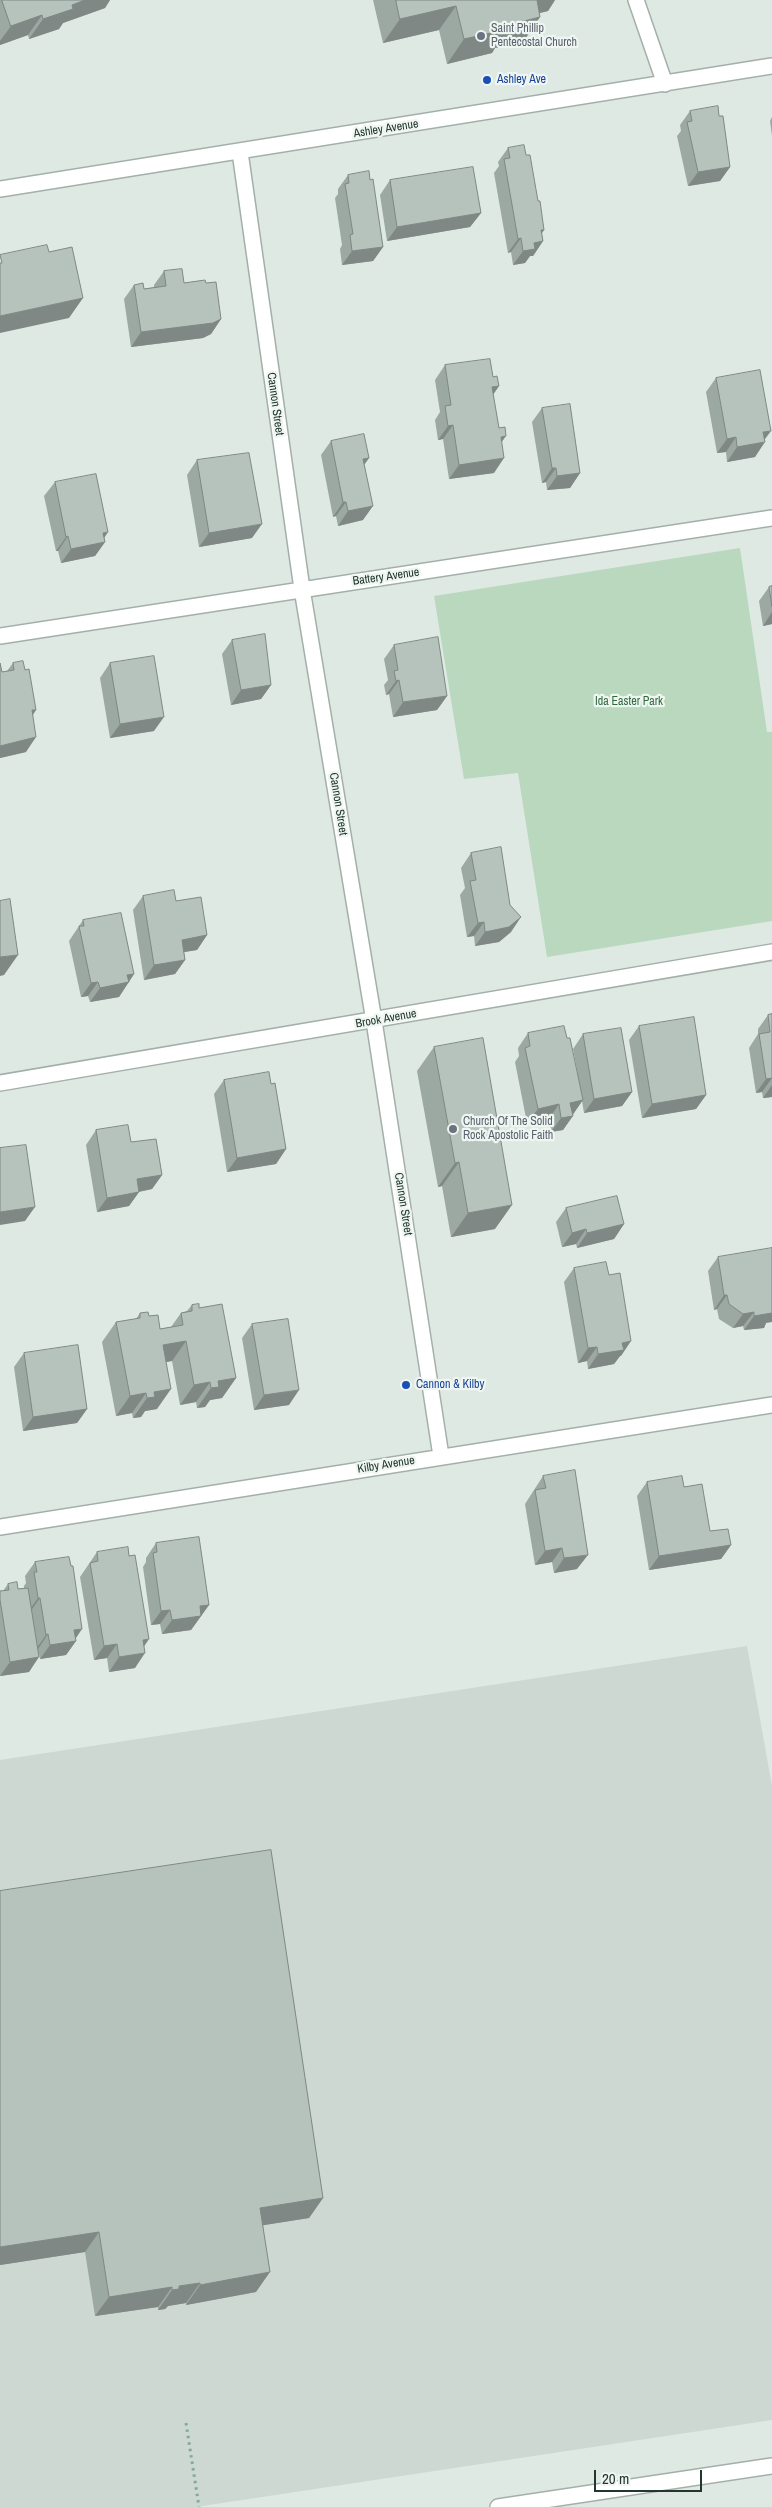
<!DOCTYPE html>
<html>
<head>
<meta charset="utf-8">
<style>
  body { margin:0 }
  #map { position:relative; width:772px; height:2507px; overflow:hidden; background:#dfe9e3; font-family:"Archivo Narrow",sans-serif }
  canvas { display:block }
  .scale { position:absolute; left:594px; top:2470px; width:108px; height:22px; box-sizing:border-box; border:2px solid #22372f; border-top:0; padding-left:6px; font-size:15px; line-height:18px; white-space:nowrap; color:#22372f; -webkit-text-stroke:4px #eff6f2; paint-order:stroke }
</style>
</head>
<body>
<div id="map">
<canvas width="772" height="2507"></canvas>
<div class="scale">20 m</div>
</div>
<script>
const ctx = document.querySelector('canvas').getContext('2d');
ctx.lineJoin = 'round';
function fill(path, color) { ctx.fillStyle = color; ctx.fill(path, 'evenodd'); }
function stroke(path, color, width, dash) { ctx.strokeStyle = color; ctx.lineWidth = width; ctx.lineCap = dash ? 'butt' : 'round'; ctx.setLineDash(dash || []); ctx.stroke(path); }
function write(font, color, halo, rows, align = 'center') {
  ctx.font = font + ' "Archivo Narrow",sans-serif'; ctx.lineWidth = 4.5; ctx.setLineDash([]); ctx.textBaseline = 'middle'; ctx.strokeStyle = halo; ctx.fillStyle = color; for (const [text, x, y, turn = 0] of rows) {
    ctx.save(); ctx.translate(x, y); ctx.rotate((+turn || 0) * Math.PI / 180); ctx.textAlign = isNaN(turn) ? turn : align; if (halo) ctx.strokeText(text, 0, 0); ctx.fillText(text, 0, 0); ctx.restore();
  }
}
const built = new Path2D(`
  M747,1646L772,1786V2420L196,2507H0V1760Z`);
const green = new Path2D(`
  M740,548L767,732H772V921L547,957L518,773L464,779L434,596Z`);
const path = new Path2D(`
  M186,2423L199,2507`);
const street = new Path2D(`
  M636,0L665,84
  M240,152L302,589L374,1021L441,1456
  M0,189L772,66
  M0,636L772,518
  M0,1083L772,952
  M0,1527L772,1405
  M498,2507L772,2466`);
const wall = new Path2D(`
  M0,0H110L105,8L63,23L59,29L29,39L28,35L0,45Z
  M373,0H555L548,11L540,13V17L523,42L495,48L492,53L447,64L439,30L383,43Z
  M690,111L730,167L720,181L688,186L677,136L681,131L680,125Z
  M772,117V136L770,121Z
  M508,148L526,155L544,230L542,233L543,241L533,256H530L525,263L513,265L511,252L508,253L494,173L499,166L498,162Z
  M348,175L370,180L383,247L373,261L342,265L340,249L342,245L335,198L338,194V189Z
  M390,180L481,213L470,227L387,241L380,195Z
  M164,271L184,283H206L221,319L211,334L203,338L131,347L124,299L134,285L144,289L154,287V285Z
  M445,365L493,377L499,386L493,395L501,442L494,473L449,479L443,439L438,440L435,420L440,412L435,380Z
  M716,378L765,439L755,457L727,462L726,452L717,453L706,392Z
  M542,408L580,473L570,488L547,490L546,482L542,483L532,422Z
  M331,441L369,458L364,465L363,520L338,526L336,516L333,517L321,455Z
  M197,460L252,538L199,547L187,475Z
  M55,482L104,538L105,542L95,556L61,563L58,551H56L44,496Z
  M772,586V624L763,626L759,601L769,587Z
  M232,640L271,685L261,699L231,705L222,654Z
  M394,645L447,696L437,710L393,717L389,694L386,695L384,685L388,680L384,659Z
  M0,663L2,672L7,671L13,663L25,670L36,710L33,715L26,752L0,758Z
  M110,663L154,731L110,738L100,678Z
  M471,853L511,932L499,942L475,946L474,936L467,937L460,895L465,888L461,868Z
  M143,896L176,901L207,935L197,950L184,952L185,960L175,974L144,980L133,910Z
  M83,920L134,974L119,997L90,1002L88,996L81,997L69,941Z
  M772,1014V1097L763,1098L762,1092L756,1093L749,1048L758,1034V1029L768,1015Z
  M639,1026L706,1095L696,1109L642,1118L629,1040Z
  M528,1033L567,1038L578,1075L573,1049L583,1034L632,1092L622,1106L584,1113L582,1101L563,1130L551,1132L549,1119L527,1123L515,1062L519,1056L518,1048Z
  M434,1047L495,1229L451,1237L442,1186L438,1187L417,1071Z
  M224,1080L271,1084L286,1149L276,1164L227,1172L214,1094Z
  M96,1130L131,1142L162,1175L152,1189L139,1192L129,1206L97,1212L86,1145Z
  M566,1208L624,1224L614,1239L577,1248L576,1244L562,1247L556,1222Z
  M718,1257L766,1323L764,1328L744,1330L743,1326L733,1328L719,1319L717,1309L714,1310L708,1271Z
  M574,1268L621,1356H620L614,1364L588,1369L587,1361L578,1363L564,1282Z
  M192,1305L199,1308L236,1378L222,1398L210,1400L205,1407L197,1408L196,1402L180,1405L172,1361L166,1362L157,1409L145,1411L141,1417L133,1418L132,1413L116,1416L102,1342L116,1322L136,1319L140,1313L149,1316L160,1329L171,1327L181,1313L187,1311Z
  M252,1324L289,1405L254,1410L242,1338Z
  M24,1353L87,1409L77,1423L23,1431L14,1367Z
  M543,1476L577,1569L554,1573L552,1562L535,1565L525,1504Z
  M647,1482L684,1487L710,1531L731,1545L721,1559L649,1570L637,1496Z
  M156,1543L209,1605L191,1630L162,1634L160,1624L151,1625L143,1567L146,1562V1558Z
  M97,1552L144,1646L135,1668L109,1672L107,1658L94,1660L80,1577Z
  M35,1562L75,1639L76,1641L66,1655L40,1659L39,1654L29,1672L0,1676V1591H3L8,1584L18,1589L24,1588V1586L26,1583L25,1576Z
  M0,1891L323,2198L309,2218L263,2225L256,2292L186,2305V2303L168,2306L165,2309L158,2310V2307L95,2316L85,2252L0,2265Z`);
const shadedWall = new Path2D(`
  M85,0H110L105,8L63,23L59,29L29,39L43,19L72,5Z
  M531,0H555L548,11L518,18Z
  M456,6L439,30L383,43L400,19Z
  M42,15L28,35L0,45V41L11,26Z
  M540,17L523,42L495,48L492,53L447,64L464,39L508,25Z
  M730,167L720,181L688,186L698,172Z
  M481,213L470,227L387,241L397,227Z
  M541,230H544L535,243L543,241L533,256H530L525,263L513,265L523,251Z
  M521,238L511,252L508,253L518,239Z
  M383,247L373,261L342,265L352,251Z
  M83,298L69,318L0,333V316Z
  M221,319L211,334L203,338L131,347L141,332Z
  M499,386L489,400L492,387Z
  M453,425L443,439L438,440L448,426Z
  M771,431L762,443L765,442L755,457L727,462L737,447L763,432Z
  M506,436L496,450L501,437Z
  M736,437L726,452L717,453L727,439Z
  M369,458L359,472L363,459Z
  M504,458L494,473L449,479L459,465Z
  M552,468H556L546,482L542,483Z
  M580,473L570,488L547,490L557,476Z
  M343,502H346L336,516L333,517Z
  M373,506L363,520L338,526L348,511Z
  M262,524L252,538L199,547L209,533Z
  M108,532L101,543L105,542L95,556L61,563L71,549L103,533Z
  M68,536L58,551H56L66,537Z
  M772,612V624L763,626Z
  M399,680L389,694L386,695L396,681Z
  M271,685L261,699L231,705L241,690Z
  M447,696L437,710L393,717L403,702Z
  M32,710H36L26,724Z
  M164,717L154,731L110,738L120,724Z
  M36,737L26,752L0,758V746Z
  M521,917L511,932L499,942L475,946L485,932Z
  M484,922L474,936L467,937L478,923Z
  M207,935L197,950L172,954L182,940Z
  M18,955L4,975L0,976V957Z
  M185,960L175,974L144,980L154,965Z
  M134,974L119,997L90,1002L100,988L127,975Z
  M98,982L88,996L81,997L91,983Z
  M772,1078L762,1092L756,1093L766,1079Z
  M772,1085V1097L763,1098Z
  M632,1092L622,1106L584,1113L594,1099Z
  M706,1095L696,1109L642,1118L652,1104Z
  M583,1100L573,1114L560,1117L570,1103Z
  M559,1104L549,1119L527,1123L538,1109Z
  M573,1116L563,1130L551,1132L561,1118Z
  M286,1149L276,1164L227,1172L237,1158Z
  M459,1162L442,1186L438,1187L455,1163Z
  M162,1175L152,1189L127,1194L137,1179Z
  M139,1192L129,1206L97,1212L107,1198Z
  M512,1205L495,1229L451,1237L468,1213Z
  M35,1207L25,1221L0,1225V1212Z
  M624,1224L614,1239L577,1248L587,1233Z
  M586,1229L576,1244L562,1247L572,1233Z
  M724,1295H727L717,1309L714,1310Z
  M772,1311V1322L766,1323L764,1328L744,1330L754,1316Z
  M754,1312L743,1326L733,1328L743,1314Z
  M186,1341L172,1361L149,1365L163,1345Z
  M631,1341L621,1356H620L614,1364L588,1369L598,1354L622,1343Z
  M597,1347L587,1361L578,1363L588,1348Z
  M236,1378L222,1398L210,1400L205,1407L197,1408L211,1388L218,1381Z
  M210,1382L196,1402L180,1405L194,1385Z
  M171,1389L157,1409L145,1411L141,1417L133,1418L147,1398L154,1392Z
  M299,1390L289,1405L254,1410L264,1395Z
  M146,1393L132,1413L116,1416L130,1396Z
  M87,1409L77,1423L23,1431L33,1417Z
  M731,1545L721,1559L649,1570L659,1556Z
  M562,1548L552,1562L535,1565L545,1551Z
  M588,1555L577,1569L554,1573L564,1558Z
  M38,1598H40L30,1612H28Z
  M209,1605L191,1630L162,1634L172,1620L200,1606Z
  M170,1610L160,1624L151,1625L161,1611Z
  M82,1629L74,1641H76L66,1655L40,1659L50,1645L74,1630Z
  M48,1634L38,1649H36L46,1635Z
  M149,1639L139,1654L143,1640Z
  M117,1644L107,1658L94,1660L104,1646Z
  M145,1653L135,1668L109,1672L119,1657Z
  M39,1657L29,1672L0,1676L10,1662Z
  M323,2198L309,2218L246,2228L260,2208Z
  M99,2232L85,2252L0,2265V2247Z
  M270,2272L256,2292L186,2305L200,2285Z
  M200,2283L186,2303L168,2306L165,2309L158,2310L172,2290L179,2286Z
  M172,2287L158,2307L95,2316L109,2297Z`);
const building = new Path2D(`
  M2,0H85L72,5L73,9L43,19L42,15L11,26Z
  M396,0H537L540,17L508,25L509,29L464,39L456,6L400,19Z
  M718,106L719,116H723L730,167L698,172L687,122L692,121L690,111Z
  M524,145L526,155H530L538,201H540L544,230H541L543,241L534,243L535,249L523,251L521,238L518,239L504,159L510,158L508,148Z
  M473,167L481,213L397,227L390,180Z
  M369,171L370,180L373,179L383,247L352,251L350,235L353,234L345,184L349,183L348,175Z
  M47,245L49,252L72,247L83,298L0,316V263H2L0,255Z
  M182,269L184,283L205,280L206,283L216,282L221,319L213,323L141,332L134,285L143,283L144,289L166,286L164,271Z
  M490,359L493,377L497,376L499,386L492,387L499,428L505,427L506,436L501,437L504,458L459,465L453,425L448,426L445,406L451,405L445,365Z
  M760,370L771,431L763,432L765,442L737,447L736,437L727,439L716,378Z
  M570,404L580,473L557,476L556,468H552L542,408Z
  M364,434L369,458L363,459L373,506L348,511L346,502H343L331,441Z
  M249,453L262,524L209,533L197,460Z
  M96,474L108,532L103,533L105,542L71,549L68,536L66,537L55,482Z
  M772,586V607L769,587Z
  M265,634L271,685L241,690L232,640Z
  M438,637L447,696L403,702L399,680L396,681L394,671L398,670L394,645Z
  M154,656L164,717L120,724L110,663Z
  M23,661L25,670L29,669L36,710H32L36,737L0,746V663L2,672L14,670L13,663Z
  M501,847L510,905L521,917L509,927L485,932L484,922L478,923L470,881L476,880L471,853Z
  M174,890L176,901L201,897L207,935L182,940L185,960L154,965L143,896Z
  M10,899L18,955L0,957V901Z
  M121,913L134,974L127,975L129,982L100,988L98,982L91,983L79,926H84L83,920Z
  M772,1014V1078L766,1079L759,1034L770,1032L768,1015Z
  M694,1017L706,1095L652,1104L639,1026Z
  M564,1026L567,1038H570L583,1100L570,1103L573,1116L561,1118L559,1104L538,1109L525,1048L530,1046L528,1033Z
  M621,1028L632,1092L594,1099L583,1034Z
  M483,1038L512,1205L468,1213L459,1162L455,1163L434,1047Z
  M269,1072L271,1084L275,1083L286,1149L237,1158L224,1080Z
  M128,1125L131,1142L156,1139L162,1175L137,1179L139,1192L107,1198L96,1130Z
  M26,1145L35,1207L0,1212V1148Z
  M617,1196L624,1224L587,1233L586,1229L572,1233L566,1208Z
  M772,1248V1313L754,1316V1312L743,1314L729,1304L727,1295H724L718,1257Z
  M606,1262L609,1275L620,1273L631,1341L622,1343L624,1350L598,1354L597,1347L588,1348L574,1268Z
  M199,1304V1308L222,1304L236,1378L218,1381L219,1387L211,1388L210,1382L194,1385L186,1341L163,1345L171,1389L154,1392L155,1397L147,1398L146,1393L130,1396L116,1322L140,1318V1313L148,1312L149,1316L158,1315L160,1329L183,1325L181,1313L192,1311V1305Z
  M288,1319L299,1390L264,1395L252,1324Z
  M78,1345L87,1409L33,1417L24,1353Z
  M575,1470L588,1555L564,1558L562,1548L545,1551L535,1490L546,1488L543,1476Z
  M682,1476L684,1487L702,1484L710,1531L728,1529L731,1545L659,1556L647,1482Z
  M199,1537L209,1605L200,1606L201,1616L172,1620L170,1610L161,1611L153,1553L157,1552L156,1543Z
  M128,1547L129,1556L135,1555L149,1639L143,1640L145,1653L119,1657L117,1644L104,1646L90,1563L98,1561L97,1552Z
  M69,1557L71,1566H73L82,1629L74,1630L76,1641L50,1645L48,1634L46,1635L40,1598H38L34,1572H37L35,1562Z
  M17,1582L18,1589L28,1588L39,1657L10,1662L0,1600V1591L9,1590L8,1584Z
  M271,1850L323,2198L260,2208L270,2272L200,2285V2283L179,2286V2289L172,2290V2287L109,2297L99,2232L0,2247V1891Z`);
const markers = [
  [481,36,5,"#6b7280"],
  [487,80,5,"#1a4fb4"],
  [453,1129,5,"#6b7280"],
  [406,1385,5,"#1a4fb4"]
];
const worshipNames = [
  ["Saint Phillip",491,29],
  ["Pentecostal Church",491,43],
  ["Church Of The Solid",463,1122],
  ["Rock Apostolic Faith",463,1136]
];
const transitNames = [
  ["Ashley Ave",497,80],
  ["Cannon & Kilby",416,1385]
];
const streetNames = [
  ["Ashley Avenue",386,129,-9],
  ["Cannon Street",275,404,82],
  ["Battery Avenue",386,577,-8],
  ["Cannon Street",338,804,81],
  ["Brook Avenue",386,1019,-10],
  ["Cannon Street",403,1204,81],
  ["Kilby Avenue",386,1465,-9]
];
const parkNames = [
  ["Ida Easter Park",629,702]
];
fill(built, '#cdd8d2');
fill(green, '#b9d8be');
stroke(street, '#a3b0a9', 18);
stroke(path, '#82aa98', 3, [2.5, 4]);
stroke(street, '#fff', 15);
fill(wall, '#9ca8a2');
fill(shadedWall, '#7f8884');
fill(building, '#b5c3bc');
stroke(building, '#7f8884', 1);
for (const [x, y, r, color] of markers) { const dot = new Path2D(); dot.arc(x, y, r, 0, 2 * Math.PI); ctx.fillStyle = color; ctx.fill(dot); stroke(dot, '#eff6f2', 2); }
write('12px', '#5b616d', '#eff6f2', worshipNames, 'left');
write('12px', '#164399', '#eff6f2', transitNames, 'left');
write('12px', '#22372f', '#eff6f2', streetNames);
write('12px', '#306a3f', '#eff6f2', parkNames);
</script>
</body>
</html>
